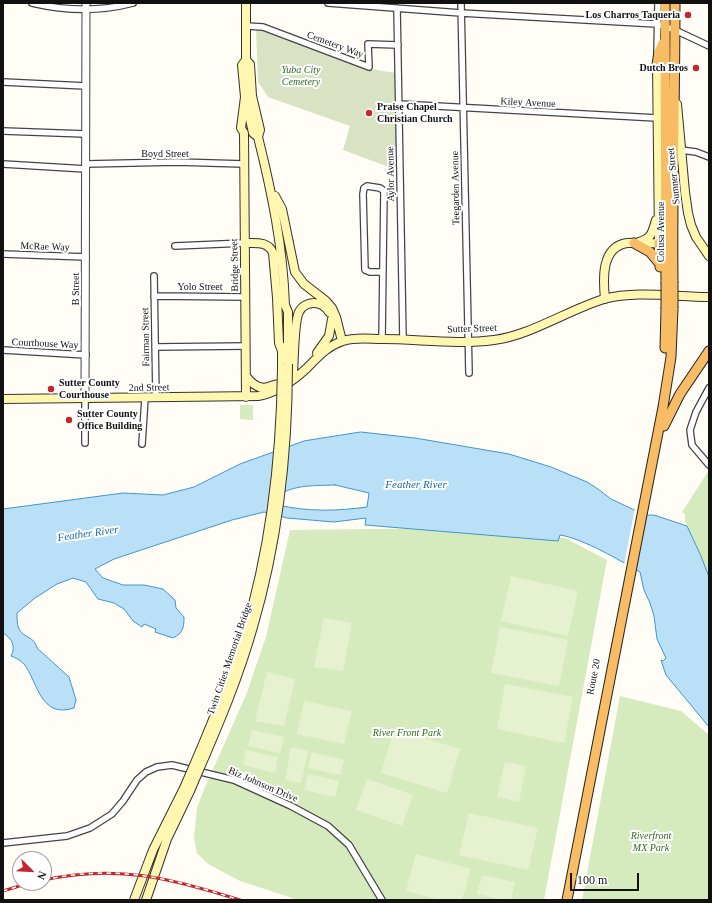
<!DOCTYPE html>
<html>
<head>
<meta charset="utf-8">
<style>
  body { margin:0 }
  #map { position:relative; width:712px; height:903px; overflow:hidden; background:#fffdf5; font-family:Georgia,serif }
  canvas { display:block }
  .frame { position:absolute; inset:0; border:4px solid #111; pointer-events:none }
  .north { position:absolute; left:12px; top:851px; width:40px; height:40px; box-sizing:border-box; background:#fff; border:1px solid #a0a0a0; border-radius:50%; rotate:114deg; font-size:11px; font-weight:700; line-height:16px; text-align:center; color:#111 }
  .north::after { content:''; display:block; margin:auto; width:14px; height:18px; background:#c4262e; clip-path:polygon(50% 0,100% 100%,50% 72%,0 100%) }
  .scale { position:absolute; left:570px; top:873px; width:69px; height:18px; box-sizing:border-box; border:2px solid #111; border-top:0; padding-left:5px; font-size:12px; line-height:14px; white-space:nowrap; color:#111; -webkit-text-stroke:3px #fff; paint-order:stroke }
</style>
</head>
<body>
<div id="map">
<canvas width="712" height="903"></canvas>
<div class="frame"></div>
<div class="north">N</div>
<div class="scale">100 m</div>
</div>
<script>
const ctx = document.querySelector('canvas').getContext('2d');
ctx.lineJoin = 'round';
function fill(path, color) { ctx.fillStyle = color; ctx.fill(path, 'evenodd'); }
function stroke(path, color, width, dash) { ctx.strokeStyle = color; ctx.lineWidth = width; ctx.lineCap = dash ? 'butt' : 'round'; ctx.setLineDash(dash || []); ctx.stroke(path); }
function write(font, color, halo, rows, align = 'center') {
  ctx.font = font + ' Georgia,serif'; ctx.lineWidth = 4; ctx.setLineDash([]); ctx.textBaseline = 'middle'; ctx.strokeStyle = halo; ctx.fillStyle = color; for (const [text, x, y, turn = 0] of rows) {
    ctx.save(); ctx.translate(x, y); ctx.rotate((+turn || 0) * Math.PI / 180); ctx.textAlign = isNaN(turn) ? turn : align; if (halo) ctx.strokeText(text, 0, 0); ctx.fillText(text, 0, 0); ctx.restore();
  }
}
const green = new Path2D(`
  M240,405H253V420L240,419Z
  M709,470V577L701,556L685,522V514L682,512Z
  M458,528L565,538L607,560L544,900H298L240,881L208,864L197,853L194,838L197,808L203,792L246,695L266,637L290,530Z
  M620,696L681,711L709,735V900H582Z`);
const cemetery = new Path2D(`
  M263,29L371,69L396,73L397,170L343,150L350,126L268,97L258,82L256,30Z`);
const pitch = new Path2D(`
  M511,576L578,591L568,636L501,621Z
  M324,618L352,623L343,671L314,667Z
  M500,627L568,640L559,686L491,673Z
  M267,672L295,679L284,726L255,721Z
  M505,684L573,697L564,743L497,729Z
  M304,701L352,711L344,744L297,734Z
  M394,729L460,749L447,793L381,773Z
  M252,730L284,737L280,753L248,746Z
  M291,747L308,751L301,783L285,780Z
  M246,750L278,757L275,773L243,765Z
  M312,752L344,760L340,775L308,768Z
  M505,762L526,766L519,802L497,797Z
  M308,774L339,781L335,797L304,790Z
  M367,779L413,795L402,826L356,810Z
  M469,813L538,828L528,870L459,855Z
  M416,854L471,869L462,900H439L406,891Z
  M482,875L515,882L511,900H504L477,894Z`);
const water = new Path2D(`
  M361,432L415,438L509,454L551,467L587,482L598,489L611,499L645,515H654L687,526L701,556L709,577V727L666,675L661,660L663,661L666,658L657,639L654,616L650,603L644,590L640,572C619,560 584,539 560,535L558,541L365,525L366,518L334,522L287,518L264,512L232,520L114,559L95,569L103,578L123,585H144L163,589L175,600L176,608L184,617C184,628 183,633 173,638L155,632L156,629L144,624L142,627L133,621L124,609L114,603L98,599L86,582L73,578L57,584L35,598L17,613C17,618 17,625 19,629C25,639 34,636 37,648L69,677L76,700L74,708C40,719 38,682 24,664C20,660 16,658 11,656C16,647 12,638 3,633V509L123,493L163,495L194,487L240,464L304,441ZM335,485L369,493L367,507C339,511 306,512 279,505L277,496C295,484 315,486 335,485Z`);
const pier = new Path2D(`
  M635,508L646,513L634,571L624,565Z`);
const minor = new Path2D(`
  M32,3C66,11 99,12 133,3
  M328,3L461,13L657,24L675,30L709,46
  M461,3L469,373
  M397,8L403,339
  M246,26L263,27L369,67L368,44L398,45
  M657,53L658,3
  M3,82L86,86
  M399,104L657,118
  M3,131L86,134
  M681,150L696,152L709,157
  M3,164L86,169
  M86,164L177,162L244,164
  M175,246L245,243
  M3,254L86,257
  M154,276L156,398
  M154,296L245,297
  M382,339L384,191L380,188L367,186L364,188L363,194L365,270L370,272H383
  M155,347L246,346
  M3,350L86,355
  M709,388L696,412L690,430L692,445L709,465
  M85,443V399
  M142,444L145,398
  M3,843L67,836L90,828L112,814L123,801L137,780L146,772L157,767L172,765L234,780L291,806L328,826L349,845L382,900`);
const tertiary = new Path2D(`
  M85,399L86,3`);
const secondary = new Path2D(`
  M246,3V60L250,64L252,96L260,130L258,137C272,193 283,247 285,305L288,312V364
  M246,60L242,65L245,97L253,133L258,137
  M245,97L241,128L244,133L246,397
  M677,104L685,192L688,213L691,225L696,237L709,256
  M275,196L282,209L295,272L304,284L326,301L332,308L336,317L342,341
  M639,242C652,238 652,233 656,220
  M245,243C256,243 268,241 273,253L277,298L279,343L282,351
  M605,299C603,279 601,247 627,243C637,242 648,244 659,243L657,65
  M282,347V368
  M317,353L329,336L332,319
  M293,373C294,361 294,321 299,312C302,306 308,303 314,303C321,303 326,307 329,312
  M246,376C251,383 258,390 268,387C272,386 275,384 280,384
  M3,399L258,396C276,393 294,380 307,368C318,357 327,346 343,341C355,337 369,339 382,339C418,339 457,345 494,340C529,336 568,310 604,299C636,290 675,297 709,297
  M134,900L153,850L184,788
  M146,900L167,839L190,791`);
const trunk = new Path2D(`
  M665,3L666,282
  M657,65L659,52L663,43
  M634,243L650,252L660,264
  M659,243L660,267
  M673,281C672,189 675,96 675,3
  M665,348L666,309
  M664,426L680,394L709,351
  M567,900L663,407L671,357L673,308`);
const rail = new Path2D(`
  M44,880C117,864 170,878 240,900
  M3,891L29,883`);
const secondaryBridge = new Path2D(`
  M184,788C206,738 227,688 244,636C270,551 281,457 282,368
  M190,791C213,737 237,684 253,627C278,542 288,452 288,364`);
const trunkBridge = new Path2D(`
  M673,281V308
  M666,282V309`);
const markers = [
  [688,15,4,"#c4262e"],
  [696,68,4,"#c4262e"],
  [369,113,4,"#c4262e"],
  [51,389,4,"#c4262e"],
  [69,420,4,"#c4262e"]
];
const poiNames = [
  ["Los Charros Taqueria",680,15,"right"],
  ["Dutch Bros",688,68,"right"],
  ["Praise Chapel",377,107],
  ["Christian Church",377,119],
  ["Sutter County",59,383],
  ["Courthouse",59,395],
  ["Sutter County",77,414],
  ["Office Building",77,426]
];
const streetNames = [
  ["Cemetery Way",335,45,20],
  ["Kiley Avenue",528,103,3],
  ["Boyd Street",165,154],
  ["Aylor Avenue",391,174,-91],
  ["Sumner Street",674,176,-96],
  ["Teegarden Avenue",456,188,-91],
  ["Colusa Avenue",661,232,-90],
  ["McRae Way",45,247,2],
  ["Bridge Street",235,265,-91],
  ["Yolo Street",200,287],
  ["B Street",76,289,-90],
  ["Sutter Street",472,329,-2],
  ["Fairman Street",146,337,-91],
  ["Courthouse Way",45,344,3],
  ["2nd Street",149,388,-1],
  ["Twin Cities Memorial Bridge",230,659,-71],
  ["Route 20",594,677,-79],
  ["Biz Johnson Drive",263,785,23]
];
const parkNames = [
  ["Yuba City",301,70],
  ["Cemetery",301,82],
  ["River Front Park",407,733],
  ["Riverfront",651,836],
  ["MX Park",651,848]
];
const waterNames = [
  ["Feather River",416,485],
  ["Feather River",88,534,-8]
];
fill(green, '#d5ebbd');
fill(cemetery, '#d9e3c4');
fill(pitch, '#e6f2cf');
fill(water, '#b9e0f7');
stroke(water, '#3f96cf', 1);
fill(pier, '#fffdf5');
stroke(minor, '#444', 8);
stroke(tertiary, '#444', 9);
stroke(secondary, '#333', 10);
stroke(trunk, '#222', 11);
stroke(minor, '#fff', 5.5);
stroke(tertiary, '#fff', 7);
stroke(secondary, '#fff6b0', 8);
stroke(trunk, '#f7bc64', 9);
stroke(rail, '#c4262e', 3);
stroke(rail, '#fff', 1.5, [4.5]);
stroke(secondaryBridge, '#333', 10, []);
stroke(trunkBridge, '#222', 11, []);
stroke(secondaryBridge, '#fff6b0', 8);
stroke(trunkBridge, '#f7bc64', 9);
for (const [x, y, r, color] of markers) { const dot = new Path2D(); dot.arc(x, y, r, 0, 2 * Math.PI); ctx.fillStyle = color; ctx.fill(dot); stroke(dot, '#fff', 1.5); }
write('bold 10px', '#111', '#fff', poiNames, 'left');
write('10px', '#111', '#fff', streetNames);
write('italic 10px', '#2f6b1f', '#fff', parkNames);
write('italic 11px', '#1768a6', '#fff', waterNames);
</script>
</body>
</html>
